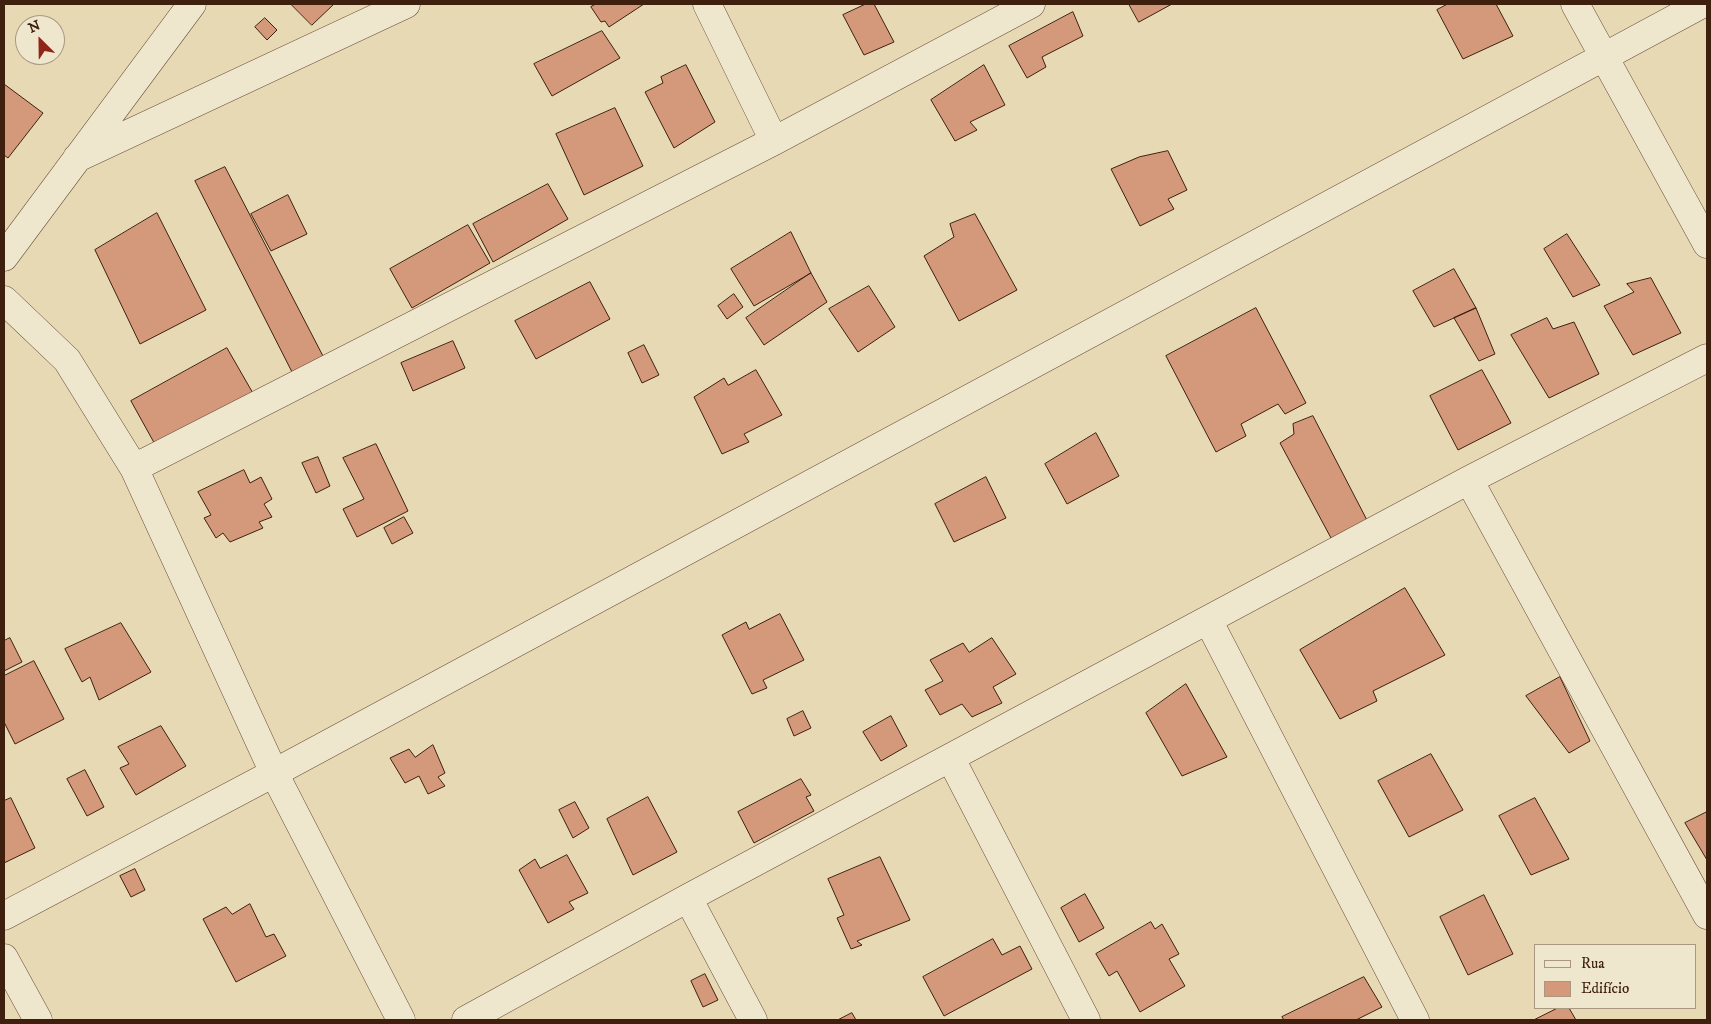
<!DOCTYPE html>
<html>
<head>
<meta charset="utf-8">
<style>
  body { margin:0 }
  #map { position:relative; width:1711px; height:1024px; overflow:hidden; background:#e6d9b4; font-family:"IM FELL DW Pica",serif }
  canvas { display:block }
  .frame { position:absolute; inset:0; border:5px solid #3f200f; pointer-events:none }
  .legend { position:absolute; left:1534px; top:944px; width:162px; height:65px; box-sizing:border-box; background:#efe6ce; border:1px solid #a99782; margin:0; padding:6px 9px; list-style:none; font-size:15px; color:#3f200f }
  .legend li { display:flex; align-items:center; gap:10px; height:25px }
  .legend b { width:25px; border:1px solid #a99782 }
  .north { position:absolute; left:15px; top:15px; width:50px; height:50px; box-sizing:border-box; background:#efe6ce; border:1px solid #a99782; border-radius:50%; rotate:337deg; font-size:14px; font-weight:700; line-height:20px; text-align:center; color:#3f200f }
  .north::after { content:''; display:block; margin:auto; width:18px; height:22px; background:#8f2418; clip-path:polygon(50% 0,100% 100%,50% 72%,0 100%) }
</style>
</head>
<body>
<div id="map">
<canvas width="1711" height="1024"></canvas>
<div class="frame"></div>
<ul class="legend">
<li><b style="height:6px;background:#efe6ce"></b>Rua</li>
<li><b style="height:14px;background:#d4997a"></b>Edifício</li>
</ul>
<div class="north">N</div>
</div>
<script>
const ctx = document.querySelector('canvas').getContext('2d');
ctx.lineJoin = 'round';
function fill(path, color) { ctx.fillStyle = color; ctx.fill(path, 'evenodd'); }
function stroke(path, color, width, dash) { ctx.strokeStyle = color; ctx.lineWidth = width; ctx.lineCap = dash ? 'butt' : 'round'; ctx.setLineDash(dash || []); ctx.stroke(path); }
const building = new Path2D(`
  M291,4H334L312,25Z
  M596,4H644L609,27L605,21L601,22L591,7Z
  M866,4H874L894,42L864,55L843,15Z
  M1129,4H1172L1139,22Z
  M1448,4H1496L1513,36L1463,59L1437,10Z
  M1073,12L1083,36L1042,57L1046,67L1027,78L1009,46Z
  M265,18L277,30L267,40L255,27Z
  M602,31L620,58L552,96L534,64Z
  M686,65L715,122L674,148L645,92L663,83L661,77Z
  M984,65L1005,105L970,122L977,130L955,141L931,100Z
  M4,84L43,113L8,158L4,155Z
  M615,108L643,166L584,195L556,134Z
  M1168,151L1187,190L1168,199L1174,209L1140,226L1111,169L1139,157Z
  M225,167L324,358L292,372L195,181Z
  M548,184L568,219L493,262L473,224Z
  M288,195L307,234L271,251L251,214Z
  M157,213L206,310L140,344L95,250Z
  M975,214L1017,290L959,321L924,256L954,237L950,224Z
  M468,225L490,263L412,308L390,269Z
  M791,232L811,273L754,306L731,269Z
  M1567,234L1600,285L1573,297L1544,249Z
  M1454,269L1476,308L1434,327L1413,291Z
  M811,273L827,302L764,345L746,318Z
  M1651,278L1681,333L1633,355L1604,306L1634,292L1627,284Z
  M590,282L610,319L536,359L515,321Z
  M869,286L895,327L858,352L829,309Z
  M734,294L743,307L727,319L718,306Z
  M1256,308L1306,403L1285,414L1278,404L1241,424L1246,436L1216,452L1166,356Z
  M1476,308L1495,354L1479,361L1454,318Z
  M1547,318L1553,329L1574,322L1599,374L1549,398L1511,335Z
  M453,341L465,368L413,391L401,363Z
  M644,345L659,375L642,383L628,353Z
  M227,348L254,395L157,448L131,401Z
  M756,370L782,415L744,434L749,442L722,454L694,397L724,378L728,385Z
  M1482,370L1511,423L1458,450L1430,396Z
  M1313,416L1369,524L1331,538L1280,443L1294,434L1293,424Z
  M1096,433L1119,476L1067,504L1045,464Z
  M376,444L408,511L357,537L343,509L364,499L343,458Z
  M318,457L330,486L316,493L302,463Z
  M244,470L250,483L261,477L272,499L264,504L272,517L259,522L263,528L230,542L223,533L216,538L204,518L211,515L198,492Z
  M986,477L1006,518L954,542L935,504Z
  M404,517L413,533L392,544L384,528Z
  M1405,588L1445,655L1373,691L1377,701L1340,719L1300,650Z
  M780,614L804,660L763,680L767,688L752,694L722,635L746,622L749,629Z
  M121,623L151,672L99,700L90,677L82,682L65,649Z
  M10,638L22,662L4,671V641Z
  M992,638L1016,674L993,687L1002,703L972,717L962,704L940,715L925,690L943,681L930,660L963,643L969,652Z
  M34,661L64,719L15,744L4,722V676Z
  M1560,677L1590,741L1569,753L1526,696Z
  M1186,684L1227,757L1182,776L1146,713Z
  M803,711L811,728L794,736L787,719Z
  M891,716L907,746L881,761L863,732Z
  M161,726L186,766L136,795L120,768L129,764L118,747Z
  M433,745L445,773L438,777L445,786L428,794L419,776L405,783L390,758L409,749L415,757Z
  M1431,754L1463,810L1409,837L1378,781Z
  M85,770L104,807L87,816L67,779Z
  M801,779L811,795L806,797L814,811L754,843L738,812Z
  M648,797L677,852L633,875L607,819Z
  M11,798L35,848L4,863V801Z
  M1535,798L1569,859L1531,875L1499,816Z
  M575,802L589,828L573,838L559,810Z
  M1707,812V860L1685,823Z
  M567,855L588,893L569,902L574,909L548,923L519,870L535,859L540,868Z
  M880,857L910,920L857,941L862,945L851,949L837,918L844,915L828,879Z
  M135,869L145,890L131,897L120,876Z
  M1085,894L1104,928L1079,942L1061,908Z
  M1484,895L1513,954L1468,975L1440,917Z
  M250,904L266,937L274,934L286,956L236,982L203,919L226,907L232,914Z
  M1151,922L1155,929L1162,924L1179,954L1169,959L1185,986L1140,1012L1117,971L1109,976L1096,954Z
  M993,939L1002,955L1020,946L1032,969L944,1016L923,977Z
  M705,974L718,1000L703,1007L691,981Z
  M1364,977L1382,1007L1356,1020H1284L1282,1017Z
  M1558,1008H1569L1576,1020H1534Z
  M852,1013L856,1020H838Z`);
const minor = new Path2D(`
  M707,4L774,141
  M1575,4L1707,244
  M77,158L406,4
  M4,257L192,4
  M4,300L67,360L134,468L274,773L401,1020
  M134,468L774,141L1031,4
  M1469,480L1707,915
  M1208,620L1415,1020
  M951,759L1086,1020
  M688,898L753,1020
  M4,916L274,773L1702,4
  M4,958L38,1020
  M466,1020L688,898L1469,480L1707,358`);
fill(building, '#d4997a');
stroke(building, '#3f200f', 1);
stroke(minor, '#694e38', 29);
stroke(minor, '#efe6ce', 28);
</script>
</body>
</html>
